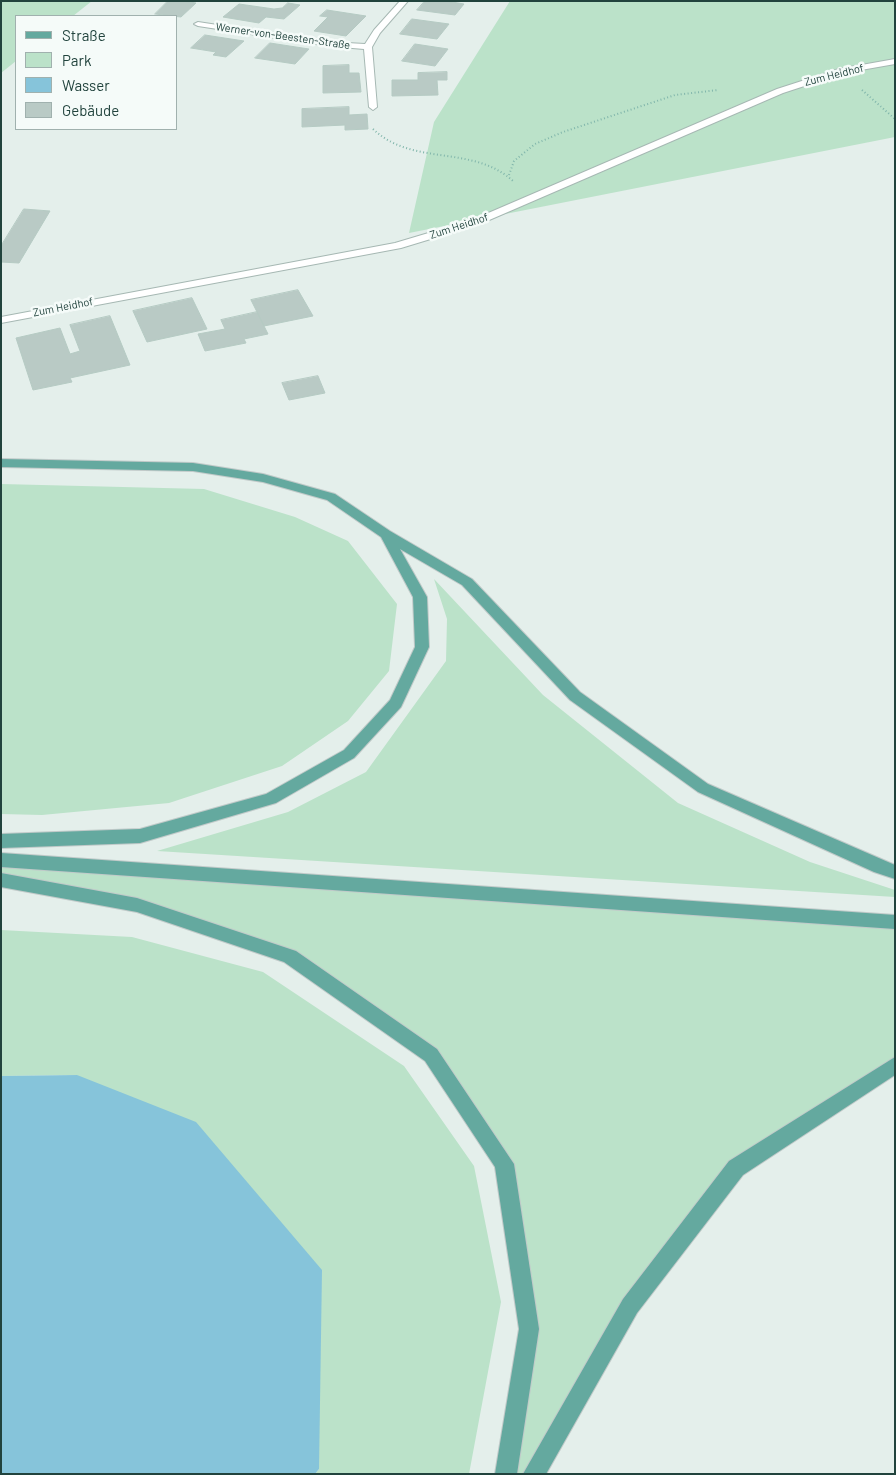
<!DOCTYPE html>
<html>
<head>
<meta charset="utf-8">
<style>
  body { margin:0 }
  #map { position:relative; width:896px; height:1475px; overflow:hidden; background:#e4efeb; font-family:Barlow,sans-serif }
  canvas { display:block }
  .frame { position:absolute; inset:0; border:2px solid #21433d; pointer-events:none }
  .legend { position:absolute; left:15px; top:15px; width:162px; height:115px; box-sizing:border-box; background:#f5fbf9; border:1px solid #a0b1ae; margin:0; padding:6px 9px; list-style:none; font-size:15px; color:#21433d }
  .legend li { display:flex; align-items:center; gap:10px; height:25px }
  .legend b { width:25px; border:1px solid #a0b1ae }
</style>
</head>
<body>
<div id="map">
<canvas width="896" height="1475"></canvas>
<div class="frame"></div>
<ul class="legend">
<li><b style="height:6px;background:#64a99f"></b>Straße</li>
<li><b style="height:14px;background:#bbe2c9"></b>Park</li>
<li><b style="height:14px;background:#86c4da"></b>Wasser</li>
<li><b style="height:14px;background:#b9cac5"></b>Gebäude</li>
</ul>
</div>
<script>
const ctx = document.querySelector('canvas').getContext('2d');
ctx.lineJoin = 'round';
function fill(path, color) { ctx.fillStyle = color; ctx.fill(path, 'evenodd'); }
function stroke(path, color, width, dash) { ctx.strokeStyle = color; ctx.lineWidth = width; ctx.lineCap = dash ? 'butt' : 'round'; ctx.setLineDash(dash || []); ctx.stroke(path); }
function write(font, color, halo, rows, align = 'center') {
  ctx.font = font + ' Barlow,sans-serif'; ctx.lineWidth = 5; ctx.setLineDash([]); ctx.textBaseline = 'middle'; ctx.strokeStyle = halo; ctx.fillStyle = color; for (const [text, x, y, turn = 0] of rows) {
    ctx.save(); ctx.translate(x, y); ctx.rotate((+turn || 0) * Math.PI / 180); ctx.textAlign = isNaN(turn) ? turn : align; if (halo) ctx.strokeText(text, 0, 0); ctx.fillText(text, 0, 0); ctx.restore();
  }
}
const green = new Path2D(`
  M1,1H92L73,16H16V61L1,73Z
  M510,1H895V137L409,233L434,122Z
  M1,484L204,489L295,517L348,541L397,604L389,671L348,721L282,766L169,803L42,815L1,814Z
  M434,579L543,695L678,803L810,862L895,890V897L157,851L288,812L366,772L446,661L447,619Z
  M1,860L895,923V1063L734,1167L628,1304L532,1474H507L531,1329L506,1162L432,1054L289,953L136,904L1,879Z
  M1,930L132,937L263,972L404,1066L474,1166L501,1302L469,1474H315L319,1469L77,1075L1,1076Z`);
const water = new Path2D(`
  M77,1075L196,1122L322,1270L319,1469L315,1474H1V1076Z`);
const building = new Path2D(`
  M168,1H183L196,3L181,17L155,14Z
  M425,1H446L464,4L455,15L417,10Z
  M288,3L300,5L284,19L266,17L259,23L223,17L239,4L274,9L282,8Z
  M327,10L366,16L346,36L314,31L328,17L320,16Z
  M412,19L449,24L437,39L400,34Z
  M205,35L244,41L226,57L213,55L216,52L191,48Z
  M270,43L309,49L295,64L255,58Z
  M415,44L448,49L435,66L402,61Z
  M349,65V73H359L361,92L323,93V66Z
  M447,72V80H437L438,95L392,96V80H418V73Z
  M349,107V115L367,114L368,129L345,130V125L302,127V109Z
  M24,209L50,211L19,263L1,262V246Z
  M298,290L313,316L264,326L251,300Z
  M192,298L207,329L147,342L133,311Z
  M257,312L268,334L244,339L246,343L205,351L198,334L225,329L221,320Z
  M110,316L130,365L70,378L72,382L33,390L16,338L60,328L70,354L80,351L70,325Z
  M318,376L325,393L289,400L282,383Z`);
const path = new Path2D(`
  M862,90L895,119
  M373,129C413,167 472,144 513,181
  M509,175L514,161L535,144L563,132L675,95L718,90`);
const minor = new Path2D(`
  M400,1H408L380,33L372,47L377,107L373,110L369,107L364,49L329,46L198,26L194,24L198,22L329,42L365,44L374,30Z
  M895,59V64L844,73L783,93L480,224L401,248L1,323V317L395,243L472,220L777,89L839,69Z`);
const major = new Path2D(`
  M1,459L193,463L263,474L335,494L390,531L472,579L580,692L708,784L895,865V879L874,872L698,792L570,700L462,585L400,549L427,597L429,647L401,707L354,758L276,803L140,843L1,848V834L140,829L266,794L344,750L390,700L415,647L413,597L381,537L327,500L263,482L193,471L1,467Z
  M1,853L895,915V929L1,867Z
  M1,873L137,898L296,951L437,1049L514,1164L539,1329L517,1474H495L519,1329L495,1167L425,1061L284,962L137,912L1,887Z
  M895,1057V1075L743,1175L637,1313L546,1474H523L623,1299L729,1161Z`);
const farStreetnames = [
  ["Werner-von-Beesten-Straße",283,36,8],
  ["Zum Heidhof",834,75,-14],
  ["Zum Heidhof",459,226,-18],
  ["Zum Heidhof",63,307,-11]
];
fill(green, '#bbe2c9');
fill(water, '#86c4da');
fill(building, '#b9cac5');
stroke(building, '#b5cac3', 1);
stroke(minor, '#a6b8b3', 2);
stroke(major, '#c1cac9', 2);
stroke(path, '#81b6ab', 2, [1, 2.5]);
fill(minor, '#fff');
fill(major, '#64a99f');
write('11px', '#21433d', '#f5fbf9', farStreetnames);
</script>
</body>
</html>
